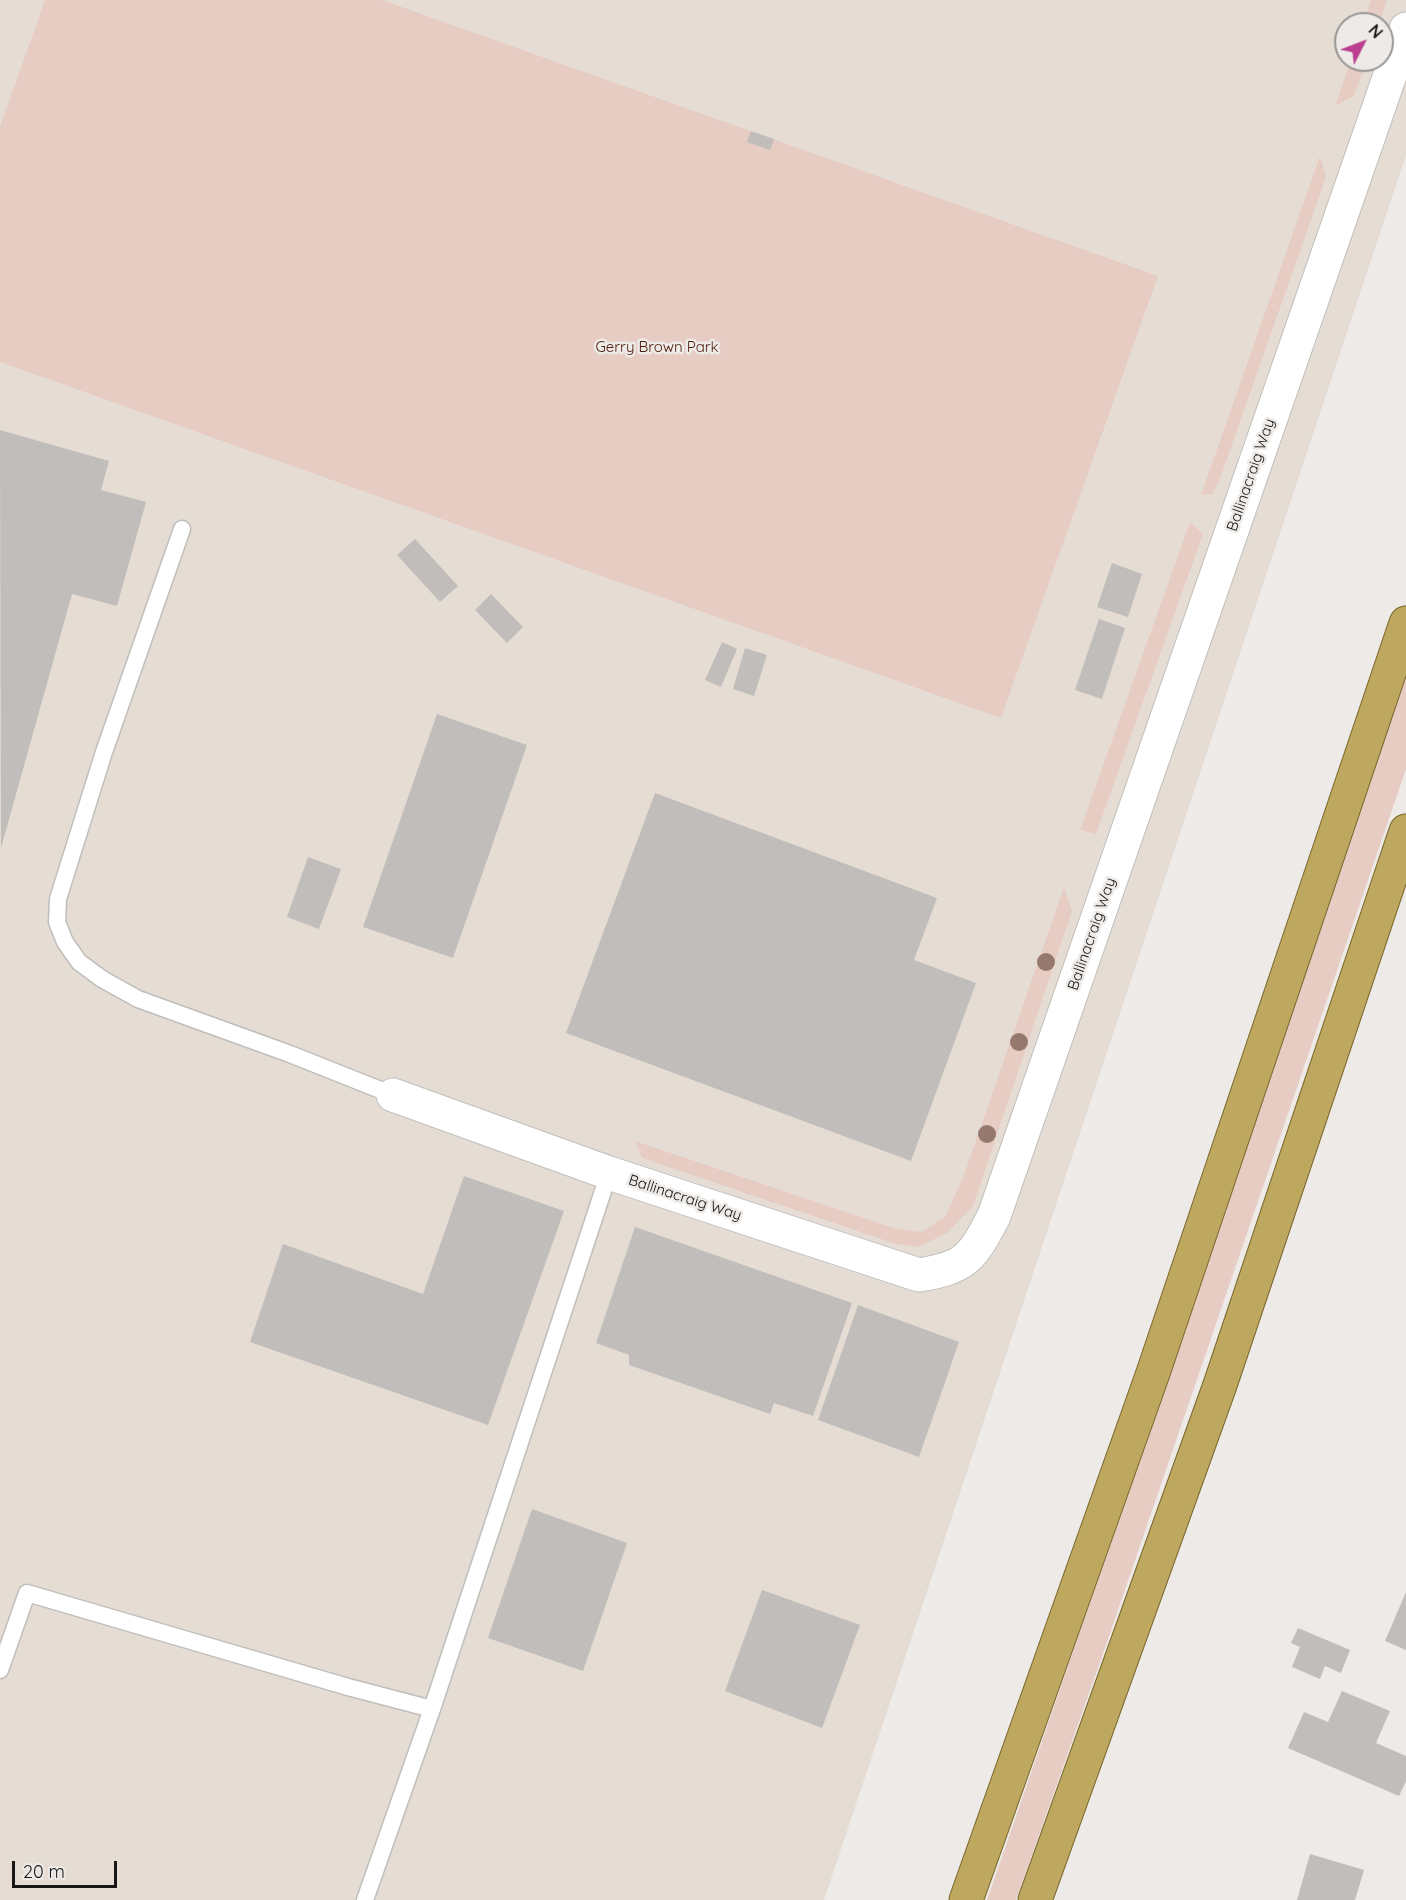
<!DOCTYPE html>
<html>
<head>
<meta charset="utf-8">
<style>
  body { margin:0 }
  #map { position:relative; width:1406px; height:1900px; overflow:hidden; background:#edeae7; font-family:Quicksand,sans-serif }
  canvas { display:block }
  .north { position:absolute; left:1334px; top:12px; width:60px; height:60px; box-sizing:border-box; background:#edeae7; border:2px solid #989693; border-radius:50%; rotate:48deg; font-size:16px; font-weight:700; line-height:24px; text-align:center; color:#181716 }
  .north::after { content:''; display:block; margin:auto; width:21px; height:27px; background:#bc4091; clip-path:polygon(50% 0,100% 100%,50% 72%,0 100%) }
  .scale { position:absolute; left:12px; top:1861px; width:105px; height:27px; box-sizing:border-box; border:3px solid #181716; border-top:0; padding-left:8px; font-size:18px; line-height:21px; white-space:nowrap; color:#181716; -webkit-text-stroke:4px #edeae7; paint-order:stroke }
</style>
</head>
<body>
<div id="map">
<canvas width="1406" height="1900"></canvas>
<div class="north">N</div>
<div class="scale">20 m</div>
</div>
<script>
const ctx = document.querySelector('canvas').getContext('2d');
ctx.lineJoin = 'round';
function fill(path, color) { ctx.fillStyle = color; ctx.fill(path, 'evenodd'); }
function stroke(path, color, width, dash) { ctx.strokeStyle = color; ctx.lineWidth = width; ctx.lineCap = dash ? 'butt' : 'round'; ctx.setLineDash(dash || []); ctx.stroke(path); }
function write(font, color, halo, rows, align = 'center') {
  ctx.font = font + ' Quicksand,sans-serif'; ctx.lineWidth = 5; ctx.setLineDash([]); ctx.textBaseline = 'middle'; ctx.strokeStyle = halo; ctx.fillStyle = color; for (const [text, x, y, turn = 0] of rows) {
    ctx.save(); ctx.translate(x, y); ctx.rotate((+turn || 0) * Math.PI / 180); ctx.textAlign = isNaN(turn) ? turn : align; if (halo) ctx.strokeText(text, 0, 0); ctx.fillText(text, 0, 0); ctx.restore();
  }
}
const built = new Path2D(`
  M0,0H1406V155L824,1900H0ZM1346,24H1382V60H1346Z`);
const green = new Path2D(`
  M45,0H382L1158,276L1001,718L0,362V127Z
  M1371,0H1387L1379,24H1363Z
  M1351,60H1367L1354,96L1335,106Z
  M1320,156L1326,177L1221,476L1213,494L1201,495Z
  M1190,522L1203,534L1096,834L1080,830Z
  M1406,671V769L1105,1648L1016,1900H987L1211,1253Z
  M1064,887L1072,911L973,1206L947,1233L918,1247L896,1244L642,1158L635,1141L894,1228L922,1232L945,1217L964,1175Z`);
const building = new Path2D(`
  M751,131L774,139L770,150L747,142Z
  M0,430L109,461L101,490L146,502L117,606L72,594L1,848Z
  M415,539L458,586L440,602L397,555Z
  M1112,563L1142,574L1128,617L1097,607Z
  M491,594L523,627L507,643L475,610Z
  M1099,619L1125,628L1102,699L1075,690Z
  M722,642L737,649L721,687L705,680Z
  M745,648L767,655L754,696L733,689Z
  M437,714L527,745L453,958L363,927Z
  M655,793L937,898L914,960L976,983L911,1161L566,1033Z
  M308,857L341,869L319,929L287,917Z
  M464,1176L564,1211L488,1425L250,1342L283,1244L423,1294Z
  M635,1227L852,1303L813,1416L774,1403L770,1414L629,1365V1355L596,1343Z
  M858,1305L959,1342L919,1457L818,1420Z
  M532,1509L627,1543L583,1671L488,1638Z
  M762,1590L860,1625L822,1728L725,1691Z
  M1406,1592V1650L1385,1641Z
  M1298,1628L1350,1650L1341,1673L1325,1666L1320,1679L1292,1667L1300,1647L1291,1643Z
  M1342,1691L1390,1711L1376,1743L1406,1756V1781L1399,1796L1288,1748L1304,1712L1328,1722Z
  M1310,1854L1364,1870L1355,1900H1297Z`);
const service = new Path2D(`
  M182,529L104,752L58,899L57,922L65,942L79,962L102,979L138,999L290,1054L393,1095
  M0,1670L27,1593L348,1687L432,1709
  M365,1900L432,1709L609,1173`);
const minor = new Path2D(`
  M393,1095L609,1173L919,1275C967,1267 972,1258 994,1216L1406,29`);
const trunk = new Path2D(`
  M966,1900L1153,1373L1406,623
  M1035,1900L1220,1385L1406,831`);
const trees = [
  [1046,962],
  [1019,1042],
  [987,1134]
];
const parkNames = [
  ["Gerry Brown Park",657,347]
];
const streetNames = [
  ["Ballinacraig Way",1251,475,-71],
  ["Ballinacraig Way",1092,934,-71],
  ["Ballinacraig Way",685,1198,18]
];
fill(built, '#e5ddd4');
fill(green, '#e7ccc4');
fill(building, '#c0bdba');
stroke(service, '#c0bebb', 19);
stroke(minor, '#c0bebb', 35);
stroke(trunk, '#79672c', 35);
stroke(service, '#fff', 16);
stroke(minor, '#fff', 33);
stroke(trunk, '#bea860', 33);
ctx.fillStyle = '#95796f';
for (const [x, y] of trees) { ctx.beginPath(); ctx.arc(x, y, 9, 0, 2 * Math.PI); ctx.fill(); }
write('15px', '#4d1c0c', '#edeae7', parkNames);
write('15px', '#181716', '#edeae7', streetNames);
</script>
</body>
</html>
